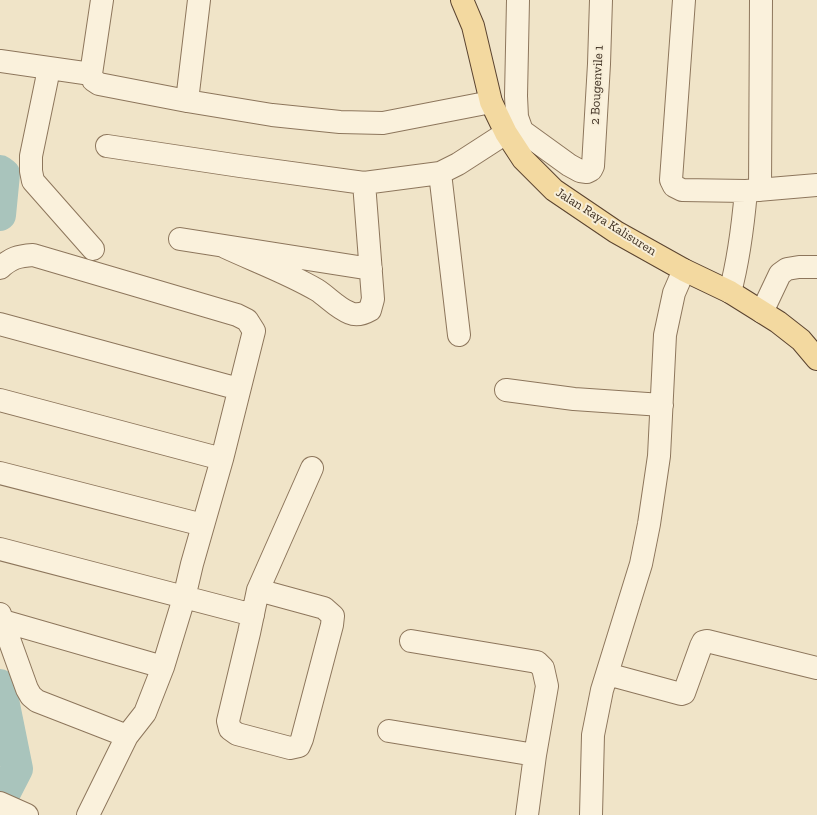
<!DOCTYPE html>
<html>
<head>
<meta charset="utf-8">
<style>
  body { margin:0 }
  canvas { display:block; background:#f0e4c8 }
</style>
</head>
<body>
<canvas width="817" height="815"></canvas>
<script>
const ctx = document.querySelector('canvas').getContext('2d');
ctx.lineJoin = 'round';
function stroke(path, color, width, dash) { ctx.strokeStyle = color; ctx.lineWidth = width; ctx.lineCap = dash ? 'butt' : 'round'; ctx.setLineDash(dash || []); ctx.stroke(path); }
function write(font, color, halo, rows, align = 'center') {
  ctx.font = font + ' "Zilla Slab",serif'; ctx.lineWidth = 4; ctx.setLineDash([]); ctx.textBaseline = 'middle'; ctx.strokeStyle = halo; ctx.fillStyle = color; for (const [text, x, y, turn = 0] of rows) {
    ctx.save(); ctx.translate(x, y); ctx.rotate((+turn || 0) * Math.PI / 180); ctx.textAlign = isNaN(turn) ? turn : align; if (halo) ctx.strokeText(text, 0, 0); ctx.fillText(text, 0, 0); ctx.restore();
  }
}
const river = new Path2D(`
  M0,171L4,174L0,215
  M0,685L17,769L0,802`);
const minor = new Path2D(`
  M102,0L91,74L93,80L99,84L187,101L272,115L340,122L383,123L491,102
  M518,0L516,96L517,117L522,131L569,165L580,171L587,172L591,170L593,166L599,64L601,0
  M684,0L671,180L674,186L682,190L746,191L817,185
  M0,61L91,74
  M49,69L31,156V171L33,181L93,249
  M187,101L199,0
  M107,146L240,166L364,183L440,173L458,164L506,133
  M440,173L459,335
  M760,190L761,0
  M180,239L371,269
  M225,247C255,261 288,273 317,290C328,297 337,308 350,313C357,316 363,314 370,310L373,299L364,183
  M0,268C11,258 18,256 33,255L237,315L247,320L254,331L222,459L192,564L184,598L163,667L145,713L127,736L88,815
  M730,292C739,259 743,225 746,191
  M762,312L780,274L787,269L799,267H817
  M0,324L239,389
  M506,390L574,399L662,405
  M0,400L222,459
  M0,473L203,525
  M0,549L253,615
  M258,590L324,608L333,616L332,625L302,739L299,746L290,748L237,734L230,729L228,721L249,633L258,590L312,468
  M0,614L27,689L31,696L37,701L127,736
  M3,621L163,667
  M411,641L537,662L543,668L547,686L535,755L527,815
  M607,674L681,694L684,693L701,646L703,642L707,641L817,668
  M389,731L535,755
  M0,803L27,815
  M591,815L593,735L602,690L641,564L649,524L659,456L665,335L674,293L684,270`);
const major = new Path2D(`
  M462,0L473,26L491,102L506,133L523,159L554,190L616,232L684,270L730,292L778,322L801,340L817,359`);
const streetNames = [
  ["2 Bougenvile 1",597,85,-87],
  ["Jalan Raya Kalisuren",606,222,32]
];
stroke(river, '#a9c4bc', 32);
stroke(minor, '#8d765c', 24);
stroke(major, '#5b4430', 24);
stroke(minor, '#faf1dc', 22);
stroke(major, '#f3d9a0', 22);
write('13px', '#3d2e20', '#f7eed8', streetNames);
</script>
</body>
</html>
